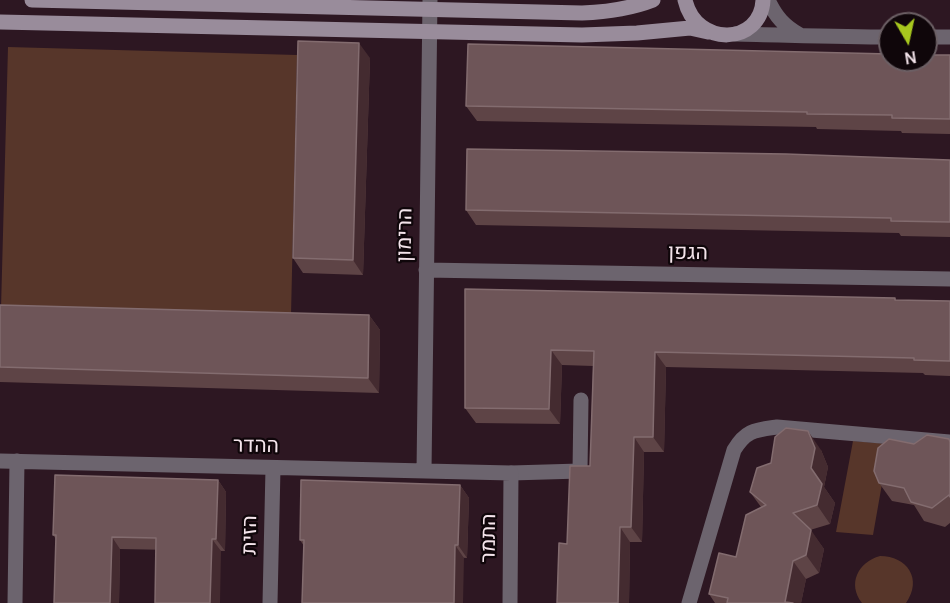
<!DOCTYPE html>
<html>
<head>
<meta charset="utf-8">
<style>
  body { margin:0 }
  #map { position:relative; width:950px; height:603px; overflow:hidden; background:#2d1722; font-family:Manrope,sans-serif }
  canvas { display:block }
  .north { position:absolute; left:878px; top:12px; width:60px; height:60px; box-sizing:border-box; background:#0f060a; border:2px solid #6b5f64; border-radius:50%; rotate:171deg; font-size:16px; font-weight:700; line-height:24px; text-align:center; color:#f4e4eb }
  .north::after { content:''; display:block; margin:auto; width:21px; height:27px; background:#a7c71e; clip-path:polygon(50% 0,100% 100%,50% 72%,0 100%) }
</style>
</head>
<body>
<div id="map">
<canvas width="950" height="603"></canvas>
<div class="north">N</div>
</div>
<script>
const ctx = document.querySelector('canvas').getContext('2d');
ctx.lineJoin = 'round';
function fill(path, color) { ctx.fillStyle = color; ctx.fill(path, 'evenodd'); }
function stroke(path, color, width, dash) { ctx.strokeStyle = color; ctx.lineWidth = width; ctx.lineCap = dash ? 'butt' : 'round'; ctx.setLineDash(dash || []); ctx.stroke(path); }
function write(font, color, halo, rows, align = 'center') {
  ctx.font = font + ' Manrope,Heebo,sans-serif'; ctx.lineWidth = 4.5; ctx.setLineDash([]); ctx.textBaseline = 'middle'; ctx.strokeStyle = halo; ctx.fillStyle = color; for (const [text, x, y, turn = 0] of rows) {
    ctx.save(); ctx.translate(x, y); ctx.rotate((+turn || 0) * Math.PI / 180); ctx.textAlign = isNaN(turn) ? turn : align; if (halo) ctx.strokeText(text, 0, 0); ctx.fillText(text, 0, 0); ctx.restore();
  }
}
const green = new Path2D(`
  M8,47L297,55L291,315L1,308Z
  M853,441L889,444L873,535L836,532Z
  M880,556C907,556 923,579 906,603H862C847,584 858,562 880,556Z`);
const lane = new Path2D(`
  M511,473L580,471L581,400
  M689,603L734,450C746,430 755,430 777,427L950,442`);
const street = new Path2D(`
  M768,0C776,17 784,26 800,35
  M735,34C787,35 838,37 890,37
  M926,37H950
  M426,270L950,279
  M0,461L511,473L510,603
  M424,471L430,0
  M15,603L17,461
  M270,603L273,468`);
const secondary = new Path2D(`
  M32,0L582,13C607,12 630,9 653,0
  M685,0C696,48 761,45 763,0
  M0,22L582,35L637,33L690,28L708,32`);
const wall = new Path2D(`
  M950,55V134L902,133L901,131L817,129L816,127L477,121L466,106Z
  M370,58L363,275L303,273L293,258Z
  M950,160V237L901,236L899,233L476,225L466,210Z
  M465,289L895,298L896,300L950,301V376L925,375L923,373L666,367L664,452H644L642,542H630L629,603H557L590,466L593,366L562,365L560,424L476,423L465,408Z
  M0,305L369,315L380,330L379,393L0,382Z
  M950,441V523L945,527L924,521L914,505L892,501L879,483L914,444Z
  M821,450L828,467L824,487L835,503L830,524L810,530L824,549L819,573L806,579L801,603H715L709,594L736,557L761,507L750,492Z
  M218,480L226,492L225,551L120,549L119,603H54L56,539L53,535Z
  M460,485L469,498L467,558L304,546L300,540Z`);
const shadedWall = new Path2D(`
  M359,43L370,58L363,275L353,260Z
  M369,315L380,330L379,393L368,378Z
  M551,350L562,365L560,424L549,409Z
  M655,352L666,367L664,452L653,437Z
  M808,431L821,450L828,467L824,487L835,503L830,524L817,505L811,468Z
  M634,437L644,452L642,542L631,527Z
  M218,480L226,492L225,551L216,539Z
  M460,485L469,498L467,558L458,545Z
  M620,527L630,542L629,603H618Z
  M811,530L824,549L819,573L806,555Z
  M112,537L120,549L119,603H110Z
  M212,539L221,551L220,603H210Z
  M455,545L464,558L463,603H454Z
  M793,561L806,579L801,603H786L785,602Z`);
const building = new Path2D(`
  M298,41L359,43L353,260L293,258Z
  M468,44L890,54V60H926V55H950V119L892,118V115L807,114V112L466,106Z
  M467,149L786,154L950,160V222L891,221V218L466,210Z
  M465,289L895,298V300L950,301V361L914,360V358L655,352L653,437H634L631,527H620L618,603H557L559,543L567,544L570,466H590L594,351L551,350L549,409L465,408Z
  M0,305L369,315L368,378L0,367Z
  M786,428L808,431L815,448L811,468L822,484L817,505L793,513L811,530L806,555L793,561L785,602L793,603H727L728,598L709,594L719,553L736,557L746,515L766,505L750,492L757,468L771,463L775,437Z
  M927,435L949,439L950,442V497L949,495L932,508L911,502L904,488L879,483L874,471L878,448L889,439L914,444Z
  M55,475L218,480L216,539H212L210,603H155L156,538L112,537L110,603H54L56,535H53Z
  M301,480L460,485L458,545H455L454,603H302L304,540H300Z`);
const streetNames = [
  ["הרימון",405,235,-89],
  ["הגפן",688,253,1],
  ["ההדר",256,446,1],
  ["הזית",250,535,-89],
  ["התמר",489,538,-89]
];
fill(green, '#57362a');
stroke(lane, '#6c646e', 15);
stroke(street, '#6c646e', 15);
stroke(secondary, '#998c9b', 15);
fill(wall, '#5e4446');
fill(shadedWall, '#442b30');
fill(building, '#6e5558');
stroke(building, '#836c6f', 1.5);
write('21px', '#f4e4eb', '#0f060a', streetNames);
</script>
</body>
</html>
